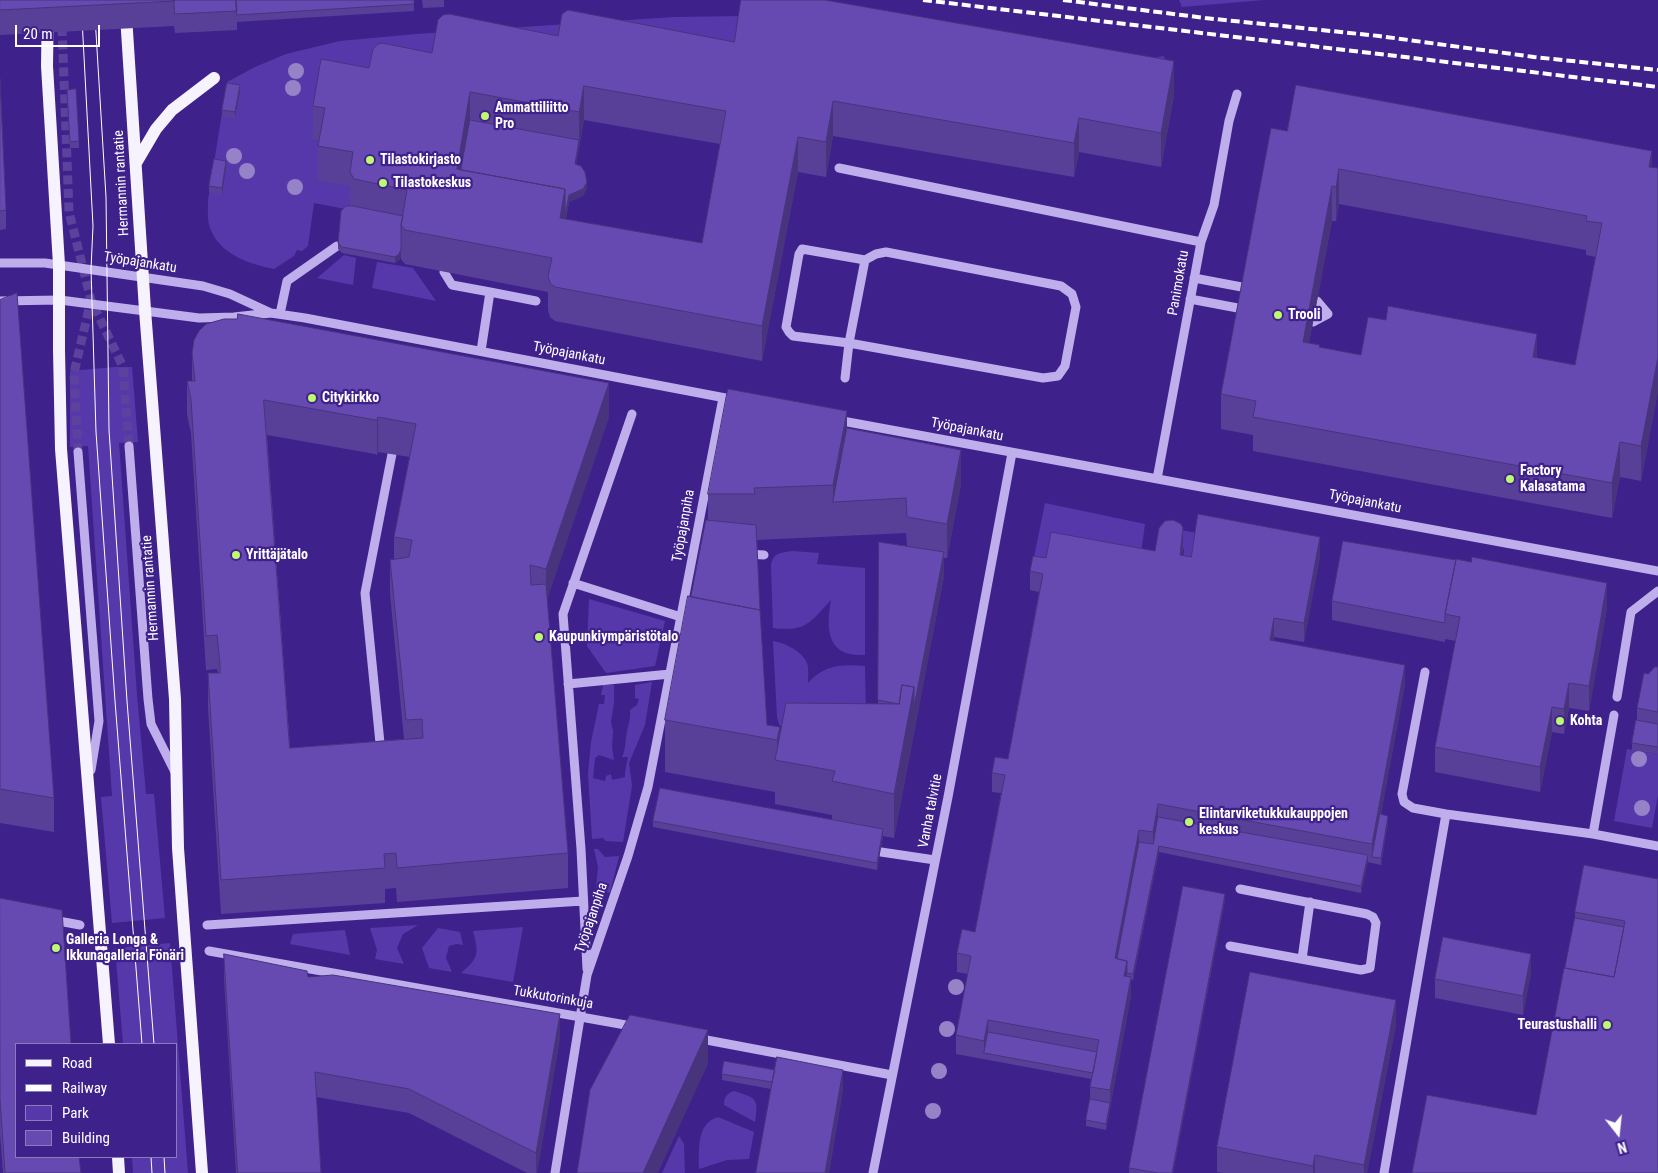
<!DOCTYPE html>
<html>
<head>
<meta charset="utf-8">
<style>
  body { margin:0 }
  #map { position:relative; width:1658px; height:1173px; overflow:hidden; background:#3f218b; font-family:"Roboto Condensed",sans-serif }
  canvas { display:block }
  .legend { position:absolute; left:15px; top:1043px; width:162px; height:115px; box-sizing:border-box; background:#3f218b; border:1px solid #8c7ab9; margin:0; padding:6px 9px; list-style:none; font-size:15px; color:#fff }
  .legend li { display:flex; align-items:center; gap:10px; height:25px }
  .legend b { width:25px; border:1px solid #8c7ab9 }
  .north { position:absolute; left:1593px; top:1108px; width:50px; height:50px; -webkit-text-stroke:4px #3f218b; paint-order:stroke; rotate:164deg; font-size:14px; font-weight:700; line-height:20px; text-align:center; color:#fff }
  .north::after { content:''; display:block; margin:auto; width:18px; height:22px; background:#fff; clip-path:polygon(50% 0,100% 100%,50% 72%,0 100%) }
  .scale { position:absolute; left:15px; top:25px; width:85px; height:22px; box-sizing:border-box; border:2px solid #fff; border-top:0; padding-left:6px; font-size:15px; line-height:18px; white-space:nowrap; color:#fff; -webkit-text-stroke:4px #3f218b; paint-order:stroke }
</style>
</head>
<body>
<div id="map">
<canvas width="1658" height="1173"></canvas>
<ul class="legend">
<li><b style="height:6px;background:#f7f3fe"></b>Road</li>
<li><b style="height:6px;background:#fff"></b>Railway</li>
<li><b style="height:14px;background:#5738aa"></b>Park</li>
<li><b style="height:14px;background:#664ab2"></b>Building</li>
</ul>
<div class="north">N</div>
<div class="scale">20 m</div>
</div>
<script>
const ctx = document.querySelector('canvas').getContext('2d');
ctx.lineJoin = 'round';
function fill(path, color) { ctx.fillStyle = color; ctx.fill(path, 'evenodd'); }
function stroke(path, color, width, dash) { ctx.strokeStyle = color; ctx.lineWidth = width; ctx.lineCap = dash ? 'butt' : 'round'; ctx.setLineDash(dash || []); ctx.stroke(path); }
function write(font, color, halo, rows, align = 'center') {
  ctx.font = font + ' "Roboto Condensed",sans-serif'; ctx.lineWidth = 4.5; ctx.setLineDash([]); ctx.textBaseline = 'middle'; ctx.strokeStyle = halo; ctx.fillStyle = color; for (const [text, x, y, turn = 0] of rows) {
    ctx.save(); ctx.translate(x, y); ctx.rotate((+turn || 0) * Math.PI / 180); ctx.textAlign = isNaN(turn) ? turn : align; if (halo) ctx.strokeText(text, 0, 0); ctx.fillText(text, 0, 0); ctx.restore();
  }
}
const green = new Path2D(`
  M1179,0H1264L1182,7Z
  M744,16L1140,60L1164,56L1172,83L1174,96L1161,94L734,76L313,140L325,142L353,186L351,210L314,203L308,246L302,251L297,250L294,256L274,269C250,264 220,255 210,228C207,219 208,209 208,200L227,82L255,67L286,54L340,41L416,34L674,17Z
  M344,255L356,258L353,285L317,278Z
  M377,262L413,268L436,301L372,288Z
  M115,367H132L138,442L119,443L137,695L146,794H154L165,918L112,923L101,797L112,796L88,446L70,447V371Z
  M1045,503L1145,524L1139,567L1048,570L1032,567Z
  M1162,527L1198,533L1191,576L1180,574L1184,551L1183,547Z
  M792,551L819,553L817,564L865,568V655C826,657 826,629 831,600C810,622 807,632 773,628L771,564C774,552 781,553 792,551Z
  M589,599L665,621L655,666L606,673L587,646Z
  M773,641C785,643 802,651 807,663C809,669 808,677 808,683C824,665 841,664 865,666L866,718L785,731L779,724L777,717Z
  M652,682L645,725L629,763L632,786L623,842L606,841L603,838L592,839L588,773L591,742L599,704H604L605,695H601L603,685H614V703L611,722L613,731L612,747L614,760L599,755L595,758L593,778L605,781L606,776L611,774L612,780L625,777V772L628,757H622C626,749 625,740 627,732C628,724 631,719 630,710L637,705L639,699L635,698V685Z
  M1627,749L1658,754V795L1652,828L1614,821Z
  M594,849H598L605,857L619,856L610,893L596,888L598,867Z
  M418,925L403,934L397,948L404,964L375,959L377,950L370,928Z
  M523,927L513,982L461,973C479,958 479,953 473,931Z
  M438,928L460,932L463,945L457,944L449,946L446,958L452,972L429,968L422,948Z
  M345,930L350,955L290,944L293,934Z
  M170,943L188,1173H133L132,1157H176V1044H123L115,948Z
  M734,1091C756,1098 759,1098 755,1122L724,1105C724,1097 727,1093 734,1091Z
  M718,1117L754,1132L749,1159L727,1160L699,1169C699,1151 696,1123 718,1117Z
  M679,1136L684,1144L685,1173H662Z`);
const minorTunnel = new Path2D(`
  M61,0L69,212L91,300L123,367L129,446
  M78,452L74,373L91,300`);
const minor = new Path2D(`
  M839,168L1201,242
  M0,263H45L203,286L230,294L271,313L305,318L736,400
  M444,272L452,285L490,292L481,351
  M1194,278L1247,288
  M490,292L536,301
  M1190,299L1243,309
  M0,301L60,300L199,318L234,317L271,313
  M280,314L287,281L337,246
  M1313,322L1328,314L1317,301
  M845,378L849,343L1043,378L1058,376L1065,366L1076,307L1072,294L1061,286L886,252L876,254L865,260L802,249L799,254L786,327L789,332L793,336L849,343L865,260
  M837,420C1111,470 1385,519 1658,571
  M129,446L148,699L151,724L175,772
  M78,452L99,721L91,770
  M1157,479L1201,242L1214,205L1229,121L1237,94
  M747,554L764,555
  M573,583L681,617
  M1425,672L1402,794L1404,802L1413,808L1446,814
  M568,684L670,674
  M1617,697L1631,612L1658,591
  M381,753L365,593L392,454
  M1593,834L1658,846
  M881,852L935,860
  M53,920L80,925
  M207,925L583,901
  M1230,946L1361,970L1370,968L1376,923L1373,917L1367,914L1240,889
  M209,951L637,1027
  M1302,959L1310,902
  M587,969L581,849L563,614L632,414
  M696,1038L892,1075
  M555,1173L587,975L628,856L648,787L723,398
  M873,1173L948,797L1012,453
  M1384,1173L1446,814L1593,834L1614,715`);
const major = new Path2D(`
  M48,0L47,66L59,265V350L61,449L109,1044
  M125,0L145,310L175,699L178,848L202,1173
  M136,163L156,129L172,110L214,78
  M118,1157L119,1173`);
const tram = new Path2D(`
  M81,0L93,226L91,269L96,432L115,701L142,1044
  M94,0L106,197L109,430L127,701L154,1044
  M151,1157L152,1173
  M164,1157L165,1173`);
const rail = new Path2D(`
  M923,0L1658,87
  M1063,0L1205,18L1379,36L1534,57L1658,70`);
const trees = [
  [296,71],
  [293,88],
  [234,156],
  [247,171],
  [295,187],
  [1639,759],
  [1642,808],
  [956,987],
  [947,1029],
  [939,1071],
  [933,1111]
];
const wall = new Path2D(`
  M0,0H414V11L237,22V30L175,33L174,26L0,35Z
  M422,0H444V7L423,8Z
  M558,36L734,42L1174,96L1161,167L1079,152L1074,177L833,136L826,177L798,172L762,361L555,321L550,317L548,310V292L405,264L401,259V256L399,260L395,263L342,253L338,249V243L350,206V186L318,180V146L319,141L313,140V106L369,68L432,53ZM584,120L720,144L702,243L566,219L569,202L583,196L587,188L576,164Z
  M0,79L6,210V229L0,230Z
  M240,91L235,118L222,116V110Z
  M67,96L79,141V148H70Z
  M1287,131L1658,168V391L1641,481L1620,477L1612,518L1253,451V435L1221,429V394ZM1339,204L1586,250V255L1596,257L1575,365L1537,358L1361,355L1320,348L1309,343L1332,221H1336Z
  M226,168L222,195L209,192V186Z
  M0,300L54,798V832L0,823Z
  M192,353L609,417L547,599L568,853V888L397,902L396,888L385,889V903L221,914L208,708V673H218L217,669L206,670L191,433L187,415V381H192ZM267,435L375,454L377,455L378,452L410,457L394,537V559L390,560V594L404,739L290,748Z
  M847,428L961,484L947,558H944V576L894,838L883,836L877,870L653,827V821L832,819V815L775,804V792L665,772V720L708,520V494ZM906,533L907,546L879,542L878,704L780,734L767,725L760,610L756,540Z
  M1183,547L1182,555L1191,557L1320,556L1304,642L1274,637L1273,641L1405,684L1381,814L1388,822L1381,865L1367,862L1361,893L1159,852L1133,980H1131V996L1106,1130L1086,1126V1120L1090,1099V1087L1091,1079L956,1054V1035L968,974L957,972V953L975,932L1001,793L992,792V773L1008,759L1039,592L1030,590V571L1046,558L1155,551Z
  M1332,601L1607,608L1589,711L1569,708L1564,734L1552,732L1540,792L1435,772V747L1456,641L1445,639V642L1332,620Z
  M1658,667V754L1632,750V743L1637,720V708L1648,674Z
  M1658,879L1536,1115L1575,918V912Z
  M0,898L81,1173H3L0,1134Z
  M1225,900L1173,1173H1129V1168Z
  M224,954L308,977L560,1038L537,1173H527L409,1113L316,1097L321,1173H236L224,979Z
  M1531,973L1523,1015L1435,998V979Z
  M1396,1025L1367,1173H1223L1217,1172V1147Z
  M722,1074L843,1089L829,1173H756L771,1089L722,1080Z`);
const shadedWall = new Path2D(`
  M1174,61V96L1161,167V133Z
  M240,85V91L235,118V112Z
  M584,86V120L575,170V164L579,140V112Z
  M470,92V127L458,197L457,169Z
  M833,101V136L826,177V142Z
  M1079,118V152L1074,177V143Z
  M798,137V172L762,361V326Z
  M1652,151V186L1649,167Z
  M226,161V168L222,195V188Z
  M1339,169V204L1336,221V187Z
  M587,182V188L583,196L569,202L560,252V218L565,189L569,195Z
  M1332,186V221L1303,376V342Z
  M401,249V256L399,260L395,263V257Z
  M1537,334V368L1533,357Z
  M1658,357V391L1641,481V446Z
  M609,383V417L546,603V569Z
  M847,411V462L833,502V485Z
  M378,417V452L377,455V420Z
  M1620,442V477L1612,518V483Z
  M961,450V484L947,558V524Z
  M1183,528V547L1180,574V555Z
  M1320,537V556L1304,642V623Z
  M944,552V576L894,838V794L914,687Z
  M1607,583V608L1589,711V686Z
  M1274,618V637L1270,659V640Z
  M1405,665V684L1373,857H1372V844Z
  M1569,683V708L1564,734V709Z
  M1552,707V732L1540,792V767Z
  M780,727V761L777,760V740Z
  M1158,804V823L1153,851V832Z
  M1388,816V822L1381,865V858Z
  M883,829V836L877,870V863Z
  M1139,830V849L1116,971L1115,958Z
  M1159,846V852L1133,980V974Z
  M1368,855V862L1361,893V886Z
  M1225,894V900L1173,1173H1172Z
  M1531,954V973L1523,1015V996Z
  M1127,961V980L1124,976Z
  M1131,977V996L1106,1130V1124L1110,1103V1090Z
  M1396,1000V1025L1367,1173H1364V1165Z
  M560,1014V1038L537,1173H536V1153Z
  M988,1020V1039L984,1053V1060V1041Z
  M708,1030V1064L658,1173H643Z
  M843,1070V1089L829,1173H825Z
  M1315,1155V1173H1313V1166Z`);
const building = new Path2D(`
  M0,0H174L175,1L0,10Z
  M174,0H236L237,11L175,14Z
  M236,0H414V4L237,15Z
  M741,0H825L1174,61L1161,133L1079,118L1074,143L833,101L826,142L798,137L762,326L555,287L550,283L548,276L552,258L405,230L401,225L407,190L354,179L350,172L353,152L318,146L325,108L313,106L321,59L369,68L373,49L378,44L382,43L432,53L438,20L443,15L449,14L558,36L562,14L568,10L734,42ZM584,86L726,111L702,243L560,218L565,189L457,169L470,92L579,112Z
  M0,79L6,210L0,211Z
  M227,83L240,85L235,112L222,110Z
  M1296,85L1652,151L1649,167L1658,168V357L1641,446L1620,442L1612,483L1253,417L1256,401L1221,394L1271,128L1287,131ZM1339,169L1587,216L1586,221L1602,223L1575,365L1533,357L1537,334L1388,306L1386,320L1368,317L1361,355L1319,347L1320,345L1303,342L1332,186L1336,187Z
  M76,89L79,141L70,142L67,90Z
  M470,120L579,140L575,164L581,166L585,172L587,182L583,189L569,195L565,216V189L461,170Z
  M214,159L226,161L222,188L209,186Z
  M346,206H353L403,216L401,225V249L399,254L395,257L342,247L338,243L341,211Z
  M17,293L54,798L0,789V300Z
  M238,314L609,383L546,569L530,565L531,585L546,584L568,853L397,868L396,853L384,854L385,868L221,880L208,673H220V664L217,635L206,636L191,399L187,381H195L192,353L194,340L199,331L206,324L224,319H237ZM264,400L375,420H377L378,417L416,424L394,537L412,540L409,557L390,560L406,720L422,719L423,738L290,748Z
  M728,389L847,411L833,485L754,488L755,494H708Z
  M847,428L961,450L947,524L907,517L906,498L833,502Z
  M1198,514L1320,537L1304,623L1274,618L1270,640L1405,665L1372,844L1158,804L1153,832L1139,830L1115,958L1127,961L1124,976L1131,977L1110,1090L1090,1087L1099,1040L988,1020L984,1041L956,1035L971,956L957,953L962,929L975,932L1005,775L992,773L995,757L1008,759L1043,574L1030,571L1033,556L1046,558L1051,532L1155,551L1159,528L1165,521L1173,520L1181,524L1183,528L1180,555L1191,557Z
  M706,520L756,525L760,610L691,597Z
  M1343,541L1456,560L1445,614V623L1332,601Z
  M879,542L944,552L914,707V687L902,685L899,704L878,700Z
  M1472,557L1607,583L1589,686L1569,683L1564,709L1552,707L1540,767L1435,747L1460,617L1445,614L1456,559L1471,562Z
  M688,596L760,610L767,725L780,727L777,740L665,720Z
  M1655,667H1658V712L1637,708L1644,673L1648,674Z
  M902,685L914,687L894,794L832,781L835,771L775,760L786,703L899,704Z
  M1636,720L1658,724V747L1632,743Z
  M660,788L883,829L877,863L653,821Z
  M1380,814L1388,816L1381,858L1372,857Z
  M1158,817L1368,855L1361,886L1159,846L1133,974L1127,973V961L1117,959L1139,842L1153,844Z
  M1584,865L1658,879V1173H1412L1427,1095L1536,1115L1564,968L1614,977L1625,921L1575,912Z
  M1183,886L1225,894L1172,1173H1158L1129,1168Z
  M0,898L62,910L71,1044H16V1157H79L81,1173H5L0,1099Z
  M1575,918L1624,927L1614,977L1565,968Z
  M1443,937L1531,954L1523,996L1435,979Z
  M224,954L307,971L308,977L333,975L560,1014L536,1153L409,1089L315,1072L321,1173H238Z
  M1250,972L1396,1000L1364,1165L1315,1155L1313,1166L1217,1147Z
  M630,1015L708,1030L643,1173H577L590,1090Z
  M988,1032L1097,1052L1093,1073L984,1053Z
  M777,1057L843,1070L825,1173H756Z
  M724,1061L775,1070L772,1082L722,1074Z
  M1090,1099L1110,1103L1106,1124L1086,1120Z`);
const markers = [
  [485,116,5,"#bef770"],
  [370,160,5,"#bef770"],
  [383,183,5,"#bef770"],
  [1278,315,5,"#bef770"],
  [312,398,5,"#bef770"],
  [1510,479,5,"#bef770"],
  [236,555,5,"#bef770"],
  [539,637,5,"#bef770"],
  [1560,721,5,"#bef770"],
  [1189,822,5,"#bef770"],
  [56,948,5,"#bef770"],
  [1607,1025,5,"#bef770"]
];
const poiNames = [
  ["Ammattiliitto",495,108],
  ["Pro",495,124],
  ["Tilastokirjasto",380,160],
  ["Tilastokeskus",393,183],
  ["Trooli",1288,315],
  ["Citykirkko",322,398],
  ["Factory",1520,471],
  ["Kalasatama",1520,487],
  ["Yrittäjätalo",246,555],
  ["Kaupunkiympäristötalo",549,637],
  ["Kohta",1570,721],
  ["Elintarviketukkukauppojen",1199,814],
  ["keskus",1199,830],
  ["Galleria Longa &",66,940],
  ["Ikkunagalleria Fönäri",66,956],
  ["Teurastushalli",1597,1025,"right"]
];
const streetNames = [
  ["Hermannin rantatie",122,183,-93],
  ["Työpajankatu",140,263,9],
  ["Panimokatu",1179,283,-80],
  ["Työpajankatu",569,354,11],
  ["Työpajankatu",967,430,11],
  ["Työpajankatu",1365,502,11],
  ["Työpajanpiha",684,526,-80],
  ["Hermannin rantatie",151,588,-94],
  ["Vanha talvitie",931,811,-79],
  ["Työpajanpiha",592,918,-71],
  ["Tukkutorinkuja",553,998,10]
];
fill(green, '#5738aa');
stroke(minorTunnel, '#5c429c', 9, [9, 4.5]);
stroke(minor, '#beaeeb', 9);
stroke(major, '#f7f3fe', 12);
stroke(tram, '#fff', 1);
stroke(rail, '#fff', 4, [9, 4]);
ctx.fillStyle = '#9683c7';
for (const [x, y] of trees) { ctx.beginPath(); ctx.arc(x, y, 8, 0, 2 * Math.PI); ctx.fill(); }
fill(wall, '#584099');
fill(shadedWall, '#47347d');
fill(building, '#664ab2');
stroke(building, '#47347d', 1);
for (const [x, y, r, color] of markers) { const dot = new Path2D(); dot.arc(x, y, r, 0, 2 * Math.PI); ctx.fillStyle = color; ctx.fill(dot); stroke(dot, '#3f218b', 2); }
write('bold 14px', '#fff', '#3f218b', poiNames, 'left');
write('14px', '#fff', '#3f218b', streetNames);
</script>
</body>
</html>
